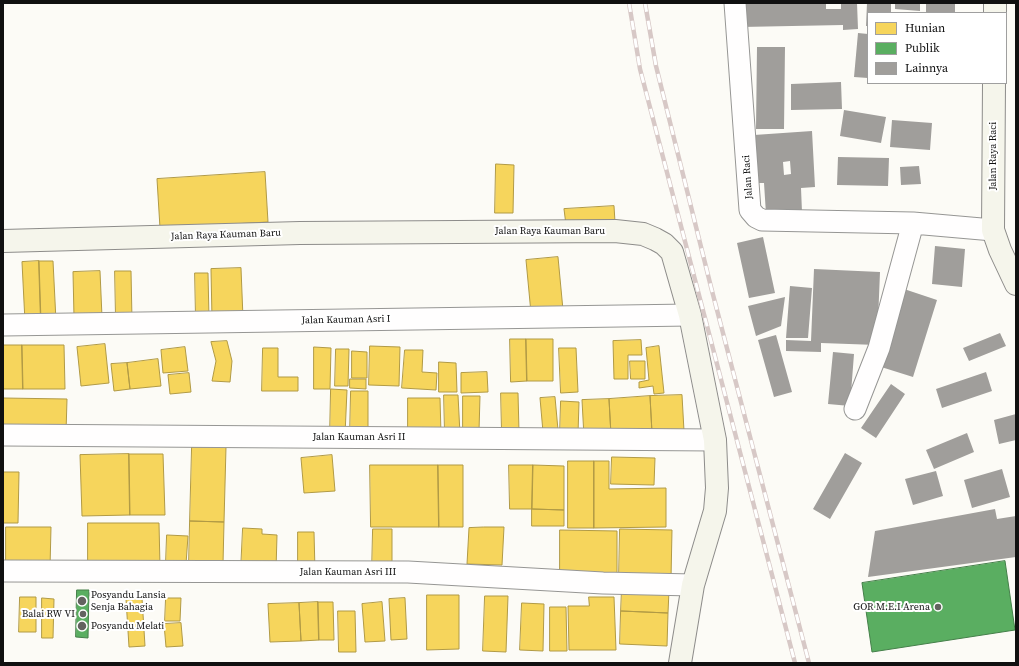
<!DOCTYPE html>
<html>
<head>
<meta charset="utf-8">
<style>
  body { margin:0 }
  #map { position:relative; width:1019px; height:666px; overflow:hidden; background:#fcfbf6; font-family:"Source Serif 4",serif }
  canvas { display:block }
  .frame { position:absolute; inset:0; border:4px solid #101010; pointer-events:none }
  .legend { position:absolute; left:867px; top:12px; width:140px; height:72px; box-sizing:border-box; background:#fff; border:1px solid #9f9f9f; margin:0; padding:5px 7px; list-style:none; font-size:12px; color:#101010 }
  .legend li { display:flex; align-items:center; gap:8px; height:20px }
  .legend b { width:20px; border:1px solid #9f9f9f }
</style>
</head>
<body>
<div id="map">
<canvas width="1019" height="666"></canvas>
<div class="frame"></div>
<ul class="legend">
<li><b style="height:11px;background:#f6d55c"></b>Hunian</li>
<li><b style="height:11px;background:#5aae61"></b>Publik</li>
<li><b style="height:11px;background:#a09e9b"></b>Lainnya</li>
</ul>
</div>
<script>
const ctx = document.querySelector('canvas').getContext('2d');
ctx.lineJoin = 'round';
function fill(path, color) { ctx.fillStyle = color; ctx.fill(path, 'evenodd'); }
function stroke(path, color, width, dash) { ctx.strokeStyle = color; ctx.lineWidth = width; ctx.lineCap = dash ? 'butt' : 'round'; ctx.setLineDash(dash || []); ctx.stroke(path); }
function write(font, color, halo, rows, align = 'center') {
  ctx.font = font + ' "Source Serif 4",serif'; ctx.lineWidth = 4; ctx.setLineDash([]); ctx.textBaseline = 'middle'; ctx.strokeStyle = halo; ctx.fillStyle = color; for (const [text, x, y, turn = 0] of rows) {
    ctx.save(); ctx.translate(x, y); ctx.rotate((+turn || 0) * Math.PI / 180); ctx.textAlign = isNaN(turn) ? turn : align; if (halo) ctx.strokeText(text, 0, 0); ctx.fillText(text, 0, 0); ctx.restore();
  }
}
const homes = new Path2D(`
  M496,164L514,165L513,213H495Z
  M265,172L268,222L160,228L157,179Z
  M614,206L615,222L566,225L564,209Z
  M558,257L563,310L531,313L526,260Z
  M39,261H53L56,321L41,322Z
  M39,261L41,322H25L22,262Z
  M241,268L243,318L212,319L211,269Z
  M100,271L102,317H74L73,272Z
  M115,271H131L132,320H116Z
  M195,273H208L209,319L196,320Z
  M510,339H526L527,381L511,382Z
  M526,339H553V381H527Z
  M641,340L642,355H628V379H614L613,341Z
  M227,341L232,361L230,382L212,381L216,361L211,342Z
  M105,344L109,383L81,386L77,347Z
  M3,345H22L23,389H3Z
  M22,345H64L65,389H23Z
  M370,346L400,347L399,386L369,385Z
  M659,346L664,393L654,394L653,386L639,388V382L649,380L646,348Z
  M185,347L188,371L163,373L161,350Z
  M314,347L331,348L330,389H314Z
  M263,348H278V377H298V391H262Z
  M559,348H576L578,392L561,393Z
  M336,349H349L348,386H335Z
  M405,350H423L422,372L437,373L436,390L402,388Z
  M352,351L367,352V378H352Z
  M158,359L161,386L130,389L127,363Z
  M630,361H645V379H631Z
  M439,362L456,363L457,392H439Z
  M127,363L130,389L114,391L111,364Z
  M487,372L488,392L461,393V373Z
  M189,373L191,392L170,394L168,375Z
  M350,379H366V389L350,388Z
  M331,389L347,390L345,435L330,434Z
  M351,391H368V434L350,433Z
  M501,393H518L519,432L502,433Z
  M444,395H458L460,434H445Z
  M682,395L684,431L652,433L650,396Z
  M463,396H480L479,431H463Z
  M650,396L652,433L611,435L609,399Z
  M555,397L558,430L543,432L540,398Z
  M3,398L67,399L66,433L3,432Z
  M408,398H440L441,434L408,435Z
  M609,399L611,435L584,437L582,400Z
  M561,401L579,402L578,434L560,433Z
  M192,447H226L224,522L190,521Z
  M129,454L130,515L82,516L80,455Z
  M129,454H163L165,515H130Z
  M332,455L335,491L304,493L301,458Z
  M612,457L655,458L654,485L611,484Z
  M568,461H594V528H568Z
  M594,461H609V489L666,488V527L594,528Z
  M370,465H438L439,527H371Z
  M438,465H463V527H439Z
  M509,465H533L532,509H510Z
  M533,465L564,466V510L532,509Z
  M3,472H19L18,523H3Z
  M532,509L564,510V526H532Z
  M190,521L224,522L223,564L189,563Z
  M88,523H159L160,567H88Z
  M6,527H51L50,568L6,567Z
  M484,527H504L502,565L467,564L469,528Z
  M243,528L262,529V534L277,535L276,570H241Z
  M373,529H392V571H372Z
  M620,529L672,530L671,579L619,577Z
  M560,530L617,531V578L560,577Z
  M298,532H314L315,571H298Z
  M167,535L188,536L186,564L166,562Z
  M622,588L669,590L668,613L621,611Z
  M427,595H459V649L427,650Z
  M485,596H508L506,652L483,651Z
  M20,597H36V632H19Z
  M589,597H614L616,650H569L568,606H589Z
  M42,598L54,599L53,638H42Z
  M142,598L145,646L129,647L126,599Z
  M166,598H181L180,621H165Z
  M405,598L407,639L391,640L389,599Z
  M318,602H333L334,640H319Z
  M318,602L319,640L301,641L299,603Z
  M382,602L385,641L365,642L362,604Z
  M299,603L301,641L270,642L268,604Z
  M522,603L544,604L543,651L520,650Z
  M550,607H566L567,651H550Z
  M338,611H355L356,652H339Z
  M621,611L668,613L667,646L620,644Z
  M181,623L183,646L166,647L164,624Z`);
const public = new Path2D(`
  M1005,561L1015,630L872,652L862,583Z
  M77,590H89L88,638L76,637Z`);
const building = new Path2D(`
  M740,3H826V9H841V3H857L858,29L843,30V25L741,27Z
  M867,3H891V13H868V26H866Z
  M895,3H920V11L895,9Z
  M926,3H955V13H926Z
  M858,33L868,34V78L854,77Z
  M757,47H785L784,129H756Z
  M841,82L842,109L791,110V84Z
  M844,110L886,117L881,143L840,136Z
  M892,120L932,123L930,150L890,147Z
  M812,131L815,187L801,188L802,212L766,214L764,183H757L754,135ZM790,161L791,174L784,175L783,162Z
  M838,157L889,158L888,186L837,185Z
  M919,166L921,184L901,185L900,167Z
  M763,237L775,293L749,298L737,243Z
  M935,246L965,249L962,287L932,284Z
  M814,269L880,272L877,345L821,343V352L786,351V340L811,341Z
  M790,286L812,288L808,338H786Z
  M901,288L937,300L913,377L878,366Z
  M785,297L781,326L756,336L748,306Z
  M1000,333L1006,346L969,361L963,348Z
  M776,335L792,392L774,397L758,340Z
  M833,352L854,354L850,406L828,404Z
  M986,372L992,391L942,408L936,389Z
  M891,384L905,394L876,438L861,428Z
  M1016,414V440L999,444L994,420Z
  M967,433L974,452L934,469L926,450Z
  M845,453L862,463L830,519L813,509Z
  M1002,469L1010,497L972,508L964,480Z
  M936,471L943,496L913,505L905,479Z
  M995,509L997,519L1016,516V557L868,577L875,531Z`);
const street = new Path2D(`
  M735,3L750,210L756,217L762,220L913,223L993,230
  M3,325L690,315
  M855,409L879,348L913,223
  M3,435L715,440
  M3,571L408,572L603,583L693,585`);
const secondary = new Path2D(`
  M995,13V3
  M994,83L993,230L1000,250L1016,284
  M3,241L300,233L615,231L643,234L655,239L664,244L672,252L690,315L715,440L717,488L715,511L693,585L680,663`);
const rail = new Path2D(`
  M629,3L640,69L795,663
  M645,3L656,66L711,287L809,663`);
const markers = [
  [82,601,5,"#636260"],
  [938,607,4,"#636260"],
  [83,614,4,"#636260"],
  [82,626,5,"#636260"]
];
const streetNames = [
  ["Jalan Raya Raci",993,156,-90],
  ["Jalan Raci",748,177,-94],
  ["Jalan Raya Kauman Baru",550,231],
  ["Jalan Raya Kauman Baru",226,235,-2],
  ["Jalan Kauman Asri I",346,320,-1],
  ["Jalan Kauman Asri II",359,437],
  ["Jalan Kauman Asri III",348,572]
];
const poiNames = [
  ["Posyandu Lansia",91,595],
  ["Senja Bahagia",91,607],
  ["GOR M.E.I Arena",930,607,"right"],
  ["Balai RW VI",75,614,"right"],
  ["Posyandu Melati",91,626]
];
fill(homes, '#f6d55c');
stroke(homes, '#b19a45', 1);
fill(public, '#5aae61');
stroke(public, '#447f49', 1);
fill(building, '#a09e9b');
stroke(street, '#969694', 23);
stroke(secondary, '#8d8c8a', 24);
stroke(street, '#fffefe', 21);
stroke(secondary, '#f5f5eb', 22);
stroke(rail, '#d7c8c6', 4.5);
stroke(rail, '#fff', 3, [9]);
for (const [x, y, r, color] of markers) { const dot = new Path2D(); dot.arc(x, y, r, 0, 2 * Math.PI); ctx.fillStyle = color; ctx.fill(dot); stroke(dot, '#fff', 1.5); }
write('10px', '#101010', '#fff', streetNames);
write('10px', '#101010', '#fff', poiNames, 'left');
</script>
</body>
</html>
